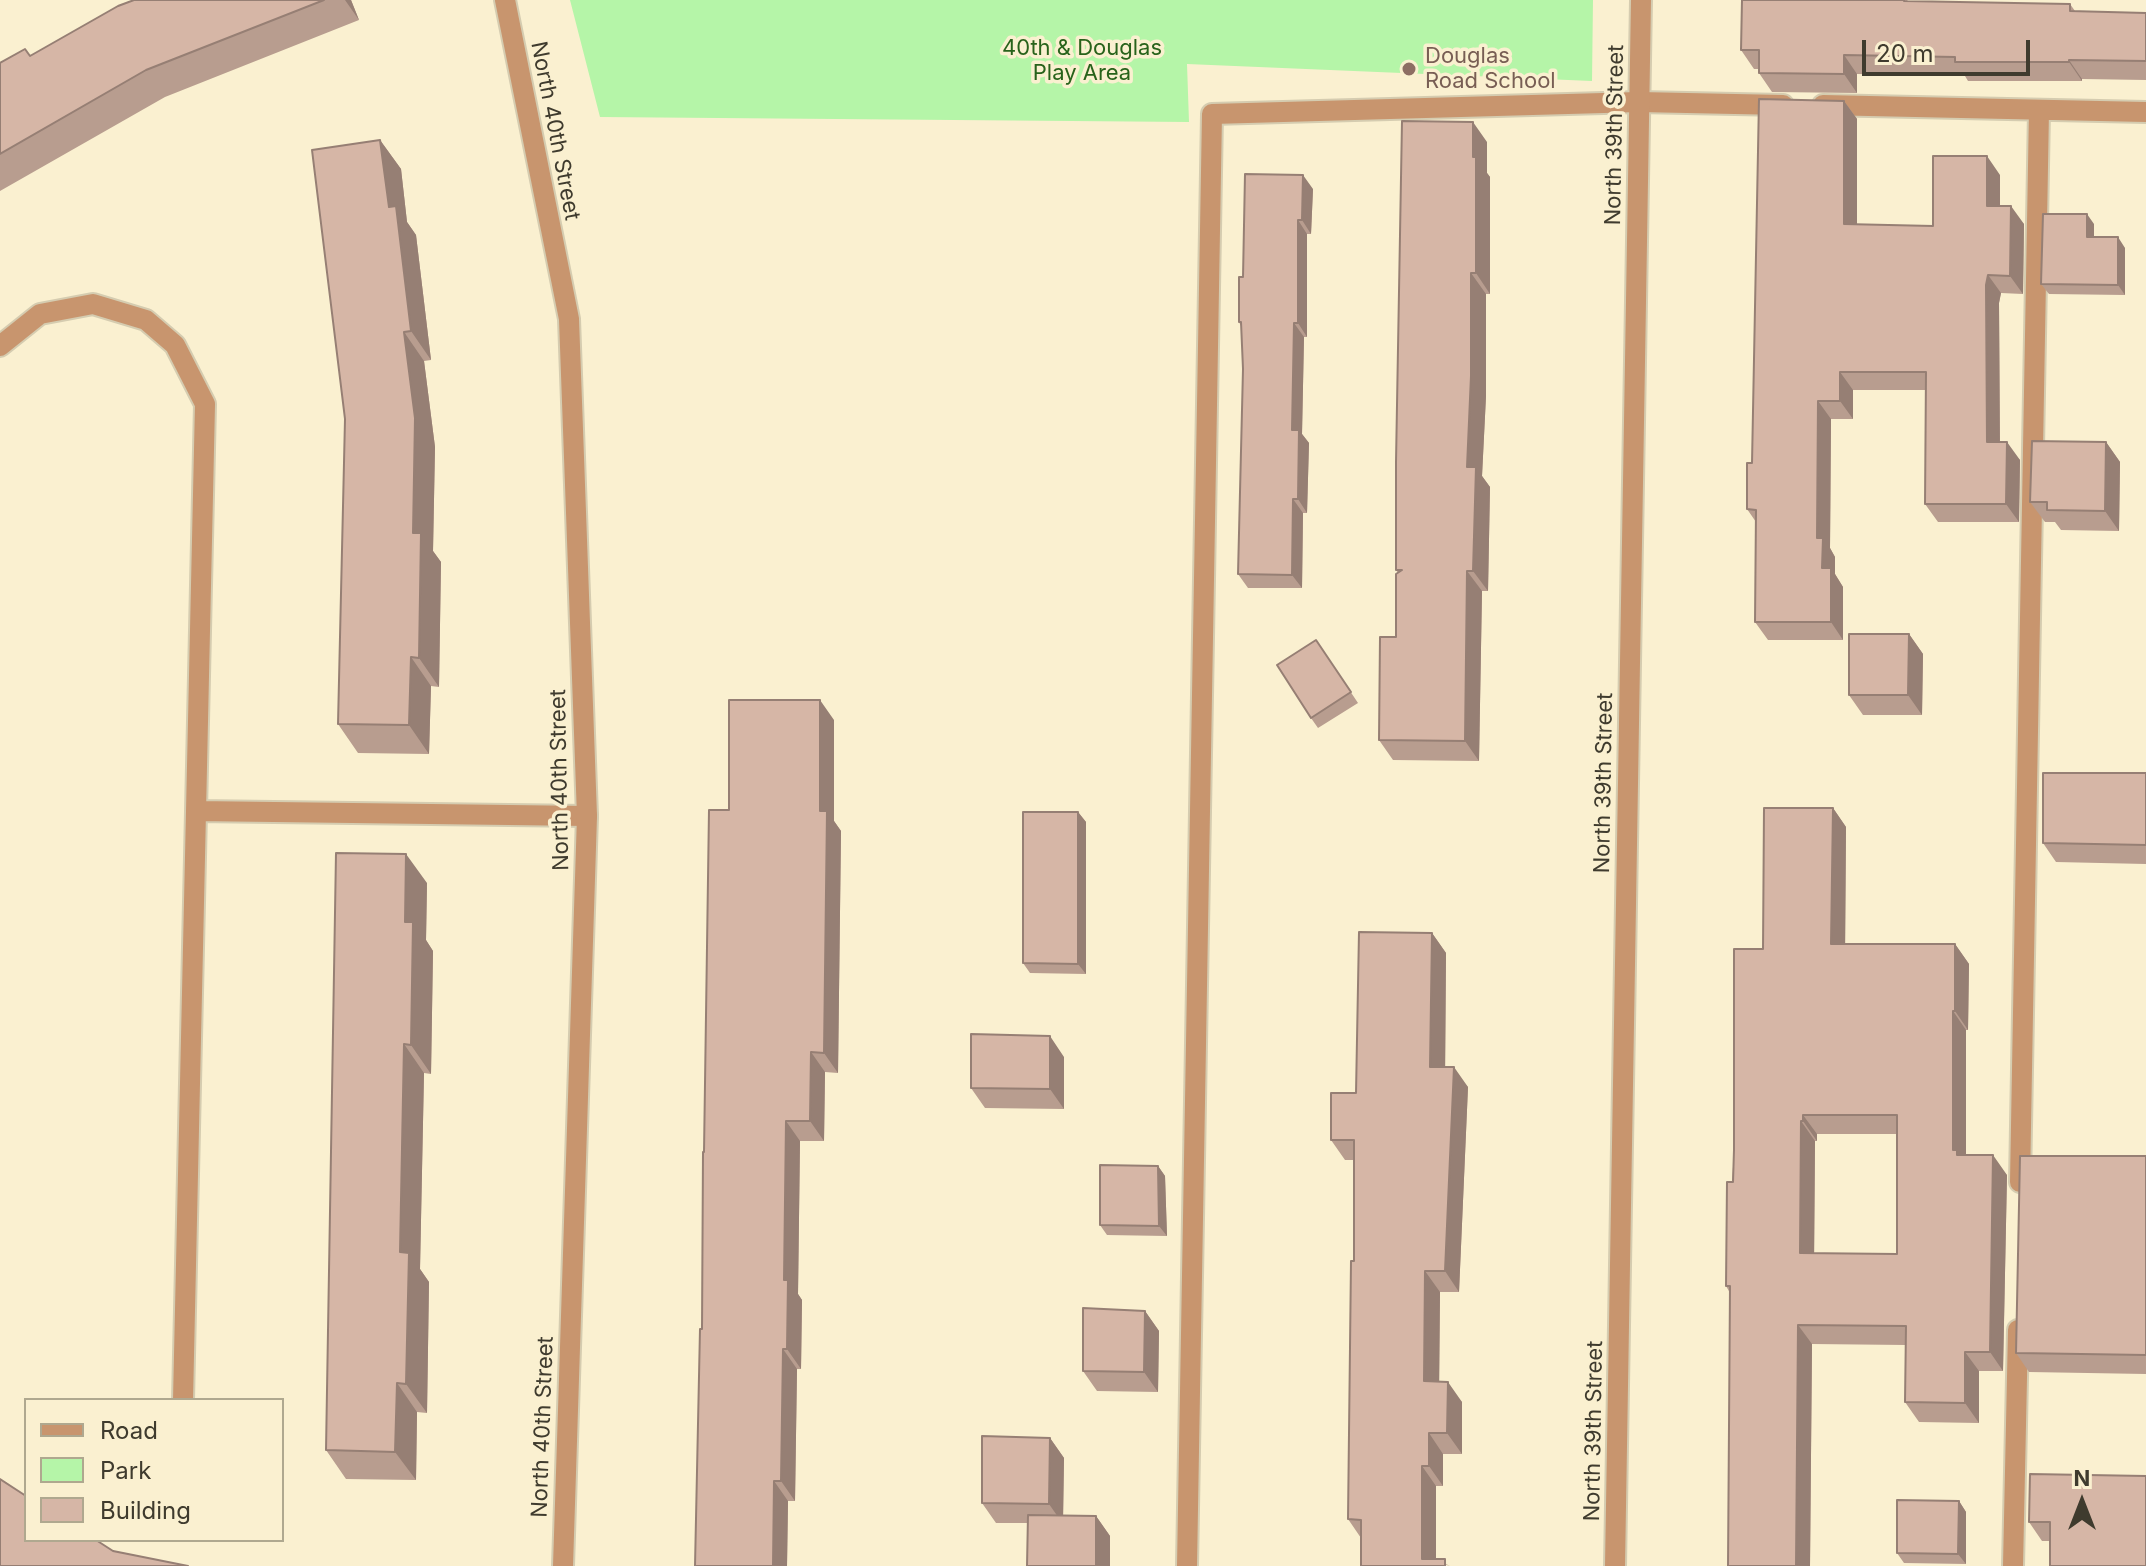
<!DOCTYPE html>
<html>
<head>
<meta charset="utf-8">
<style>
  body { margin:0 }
  #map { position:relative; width:2146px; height:1566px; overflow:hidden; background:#faf0d0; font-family:Inter,sans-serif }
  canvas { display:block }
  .legend { position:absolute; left:24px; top:1398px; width:260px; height:144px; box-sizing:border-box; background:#faf0d0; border:2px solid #afa88f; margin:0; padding:10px 14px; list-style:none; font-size:24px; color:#3f3b2e }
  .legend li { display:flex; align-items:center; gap:16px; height:40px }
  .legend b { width:40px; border:2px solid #afa88f }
  .north { position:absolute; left:2042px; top:1462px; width:80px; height:80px; -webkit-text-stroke:6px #faf0d0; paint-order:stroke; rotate:0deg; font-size:22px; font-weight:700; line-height:32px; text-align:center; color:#3f3b2e }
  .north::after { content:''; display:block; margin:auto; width:28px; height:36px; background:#3f3b2e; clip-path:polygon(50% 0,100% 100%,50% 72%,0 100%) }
  .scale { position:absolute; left:1862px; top:40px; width:168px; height:36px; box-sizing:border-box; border:4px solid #3f3b2e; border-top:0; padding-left:10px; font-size:24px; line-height:28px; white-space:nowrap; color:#3f3b2e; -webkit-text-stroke:6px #faf0d0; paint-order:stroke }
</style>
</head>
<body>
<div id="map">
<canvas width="2146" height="1566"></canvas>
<ul class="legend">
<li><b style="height:10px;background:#c8956e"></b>Road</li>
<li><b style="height:22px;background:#b5f5a8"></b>Park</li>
<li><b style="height:22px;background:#d6b6a6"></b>Building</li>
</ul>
<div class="north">N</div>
<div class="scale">20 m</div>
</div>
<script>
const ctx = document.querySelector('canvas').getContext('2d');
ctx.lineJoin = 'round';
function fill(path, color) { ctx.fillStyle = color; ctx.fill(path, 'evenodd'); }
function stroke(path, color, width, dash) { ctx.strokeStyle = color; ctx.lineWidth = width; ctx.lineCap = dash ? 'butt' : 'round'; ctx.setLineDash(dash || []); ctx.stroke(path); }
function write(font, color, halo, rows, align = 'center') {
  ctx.font = font + ' Inter,sans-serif'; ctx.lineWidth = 7; ctx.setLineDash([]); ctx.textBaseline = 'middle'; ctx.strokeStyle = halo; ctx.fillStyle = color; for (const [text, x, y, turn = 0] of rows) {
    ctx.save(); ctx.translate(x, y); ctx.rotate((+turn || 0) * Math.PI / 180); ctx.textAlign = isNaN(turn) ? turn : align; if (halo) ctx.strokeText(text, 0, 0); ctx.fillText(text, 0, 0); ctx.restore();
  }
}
const green = new Path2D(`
  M570,0H1593L1592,81L1187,64L1189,122L600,117Z`);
const service = new Path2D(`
  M1823,105L2146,112
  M0,346L40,314L93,304L146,320L175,345L205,404L183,1400
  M196,811L587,816
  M2020,1182L2039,110
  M1187,1566L1212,114L1639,102L1783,105
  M2013,1566L2018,1330`);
const minor = new Path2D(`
  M505,0L569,319L587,816L563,1566
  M1615,1566L1641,0`);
const wall = new Path2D(`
  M134,0H351L359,20L165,97L0,191V63L31,56Z
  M1742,0H1907L1908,1L2070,4L2075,11L2146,13V80L2082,79V81H1968L1965,76L1857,74V93L1772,92L1759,73V69H1754L1741,50Z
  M1844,101L1857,119V225L1933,226L2000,175V206L2024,224L2023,294L2001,293L1999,303L2000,442L2020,460L2019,522H1938L1925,504L1926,390H1853V419H1831L1830,548L1835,557V574L1843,587V640H1768L1755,622L1756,522L1747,509L1752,463Z
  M380,140L401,169L407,222L416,235L431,360L424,361L435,447L433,551L441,562L439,687L431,686L429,754L358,753L338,724Z
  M1487,142V173L1490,177V294H1486V396L1482,476L1490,487L1488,591H1482L1479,761L1393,760L1379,740L1396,637L1398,573L1396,570Z
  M1313,189L1311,234H1307V337H1304L1302,434L1309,443L1307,513H1303L1302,588H1248L1238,574L1243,369L1241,326L1239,322L1243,277Z
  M2094,224V237L2125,248V295L2049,294L2041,284Z
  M2106,442L2120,462L2119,531L2061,530L2055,522H2045L2030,502Z
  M1909,634L1923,654L1922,715H1863L1849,695Z
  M1316,640L1358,703L1318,728L1311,718Z
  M834,720V821L841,831L838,1073L825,1072L824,1141H800L798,1294L802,1300L801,1369H797L795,1501H788L787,1566L702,1329L704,1152L729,810Z
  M2146,773V864L2056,862L2043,843Z
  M1833,808L1846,827L1845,944H1955L1969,964L1968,1030H1966V1155L2007,1175L2003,1371H1979V1423L1919,1422L1905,1402L1906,1345L1812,1344L1810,1566H1728L1730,1293L1726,1286L1734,1150L1763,949ZM1817,1134H1897V1254L1814,1253L1815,1141H1817Z
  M1078,812L1086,822V974L1030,973L1023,963Z
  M427,883L426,940L433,951L431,1074L424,1073L420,1269L429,1282L427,1413L417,1412L416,1480L346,1479L326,1450Z
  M1432,933L1446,953L1445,1067L1468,1087L1459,1292H1440L1439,1382L1462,1402V1454H1443V1486H1436V1559L1450,1566L1361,1538L1348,1519L1354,1261V1160H1345L1331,1140L1356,1093Z
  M1064,1057V1109L985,1108L971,1088Z
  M2146,1156V1374L2029,1372L2016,1353Z
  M1158,1166L1165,1176L1167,1236L1107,1235L1100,1225Z
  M1145,1311L1159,1331L1158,1392L1097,1391L1083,1371Z
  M1050,1438L1064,1458L1063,1515L1096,1516L1110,1536V1566H1027L1028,1523H996L982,1503Z
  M2146,1476L2050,1541H2042L2029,1522Z
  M1959,1501L1966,1512V1564L1904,1563L1897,1553Z`);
const shadedWall = new Path2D(`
  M345,0H351L359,20Z
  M1844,55L1857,74V93L1844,74Z
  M2069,60L2082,79V81L2069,62Z
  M1844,101L1857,119V243L1844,224Z
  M1473,122L1487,142V173L1490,177V294L1476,273Z
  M380,140L401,169L407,222L416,235L431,360L411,331L389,207Z
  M1987,156L2000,175V224L1987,206Z
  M1303,175L1313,189L1311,234L1302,220Z
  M2011,206L2024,224L2023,294L2010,276Z
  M2087,214L2094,224V248L2087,237Z
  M1298,220L1307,234V337L1298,323Z
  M2118,237L2125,248V295L2118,285Z
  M1471,273L1486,294V396L1482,476L1490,487L1488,591L1473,571L1467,467Z
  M1988,275L2001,293L1999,303L2000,460L1987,442L1986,285Z
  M1294,323L1304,337L1302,434L1309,443L1307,513L1298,499L1292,430Z
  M404,332L424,361L435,447L433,551L441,562L439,687L419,658Z
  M1840,372L1853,390V419L1840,401Z
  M1818,401L1831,419L1830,548L1835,557V574L1843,587V640L1831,622L1817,538Z
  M2007,442L2020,460L2019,522L2006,504Z
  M2106,442L2120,462L2119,531L2105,511Z
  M1293,499L1303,513L1302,588L1292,575Z
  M1467,571L1482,591L1479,761L1465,741Z
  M1909,634L1923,654L1922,715L1908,695Z
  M411,657L431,686L429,754L409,725Z
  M820,700L834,720V821L841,831L838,1073L824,1053L820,811Z
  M1833,808L1846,827L1845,964L1831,944Z
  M1078,812L1086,822V974L1078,964Z
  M406,854L427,883L426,940L433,951L431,1074L411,1045L405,922Z
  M1432,933L1446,953L1445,1087L1430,1067Z
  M1955,944L1969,964L1968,1030L1955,1011Z
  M1953,1011L1966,1030V1163L1953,1150Z
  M1050,1036L1064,1057V1109L1050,1089Z
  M404,1044L424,1073L420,1269L429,1282L427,1413L406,1384L400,1252Z
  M811,1052L825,1072L824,1141L810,1121Z
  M1454,1067L1468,1087L1459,1292L1445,1271Z
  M1803,1115L1817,1134V1141L1803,1121Z
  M786,1121L800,1141L798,1294L802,1300L801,1369L787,1349L784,1280Z
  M1801,1121L1815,1141L1814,1272L1800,1253Z
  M1993,1155L2007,1175L2003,1371L1990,1352Z
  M1158,1166L1165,1176L1167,1236L1159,1226Z
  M1425,1271L1440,1292L1439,1402L1424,1381Z
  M1145,1311L1159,1331L1158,1392L1144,1372Z
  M1798,1325L1812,1344L1810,1566H1796Z
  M783,1349L797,1369L795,1501L781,1481Z
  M1965,1352L1979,1371V1423L1965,1403Z
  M1448,1382L1462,1402V1454L1447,1433Z
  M397,1383L417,1412L416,1480L395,1452Z
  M1429,1433L1443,1454V1486L1429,1466Z
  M1050,1438L1064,1458L1063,1524L1049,1504Z
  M1422,1466L1436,1486V1566L1422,1559Z
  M774,1481L788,1501L787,1566H773Z
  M1959,1501L1966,1512V1564L1958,1554Z
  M1096,1516L1110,1536V1566H1096Z`);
const building = new Path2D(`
  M134,0H324L146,70L0,154V63L25,49L30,56L118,6Z
  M1742,0H1904V1L2070,4V11L2146,13V61L2069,60V62H1955V57L1844,55V74L1759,73V50H1741Z
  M1759,99L1844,101V224L1933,226V156H1987V206H2011L2010,276L1988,275L1986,285L1987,442H2007L2006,504H1925L1926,372H1840V401H1818L1817,538H1823L1822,568H1831V622H1755L1756,510L1747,509V463H1752Z
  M1402,121L1473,122V157H1476V273H1471V376L1467,467H1476L1473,571H1467L1465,741L1379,740L1380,637H1396V574L1402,570H1396V462Z
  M380,140L389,207L396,206L411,331L404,332L415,418L413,533H421L419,658L411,657L409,725L338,724L345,419L312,150Z
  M1245,174L1303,175L1302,220H1298V323H1294L1292,430H1299L1298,499H1293L1292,575L1238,574L1243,369L1241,322H1239V277H1243Z
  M2043,214H2087V237H2118V285L2041,284Z
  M2032,441L2106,442L2105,511L2047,510V502H2030Z
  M1849,634H1909L1908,695H1849Z
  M1316,640L1351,692L1311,718L1277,665Z
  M729,700H820V811H827L824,1053L811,1052L810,1121H786L784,1280H788L787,1349H783L781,1481H774L773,1566H695L700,1329H702L703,1152H704L709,810H729Z
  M2043,773H2146V845L2043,843Z
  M1764,808H1833L1831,944H1955V1011H1953V1150H1957V1155H1993L1990,1352H1965V1403L1905,1402L1906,1326L1798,1325L1796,1566H1728L1730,1286H1726L1727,1182H1733L1734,1150V949H1763ZM1803,1115H1897V1254L1800,1253L1801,1121H1803Z
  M1023,812H1078V964L1023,963Z
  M336,853L406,854L405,922H413L411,1045L404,1044L400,1252L409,1253L406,1384L397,1383L395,1452L326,1450Z
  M1359,932L1432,933L1430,1067H1454L1445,1271H1425L1424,1381L1448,1382L1447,1433H1429V1466H1422V1559H1445V1566H1361V1520L1348,1519L1351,1261H1354V1140H1331V1093H1356Z
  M971,1034L1050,1036V1089L971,1088Z
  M2020,1156H2146V1355L2016,1353Z
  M1100,1165L1158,1166L1159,1226L1100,1225Z
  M1083,1308L1145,1311L1144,1372L1083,1371Z
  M982,1436L1050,1438L1049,1504L982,1503Z
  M2030,1474L2146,1476V1566H2050V1522H2029Z
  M0,1479L26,1496V1540H96L113,1551L188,1566H0Z
  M1897,1500L1959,1501L1958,1554L1897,1553Z
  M1028,1515L1096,1516V1566H1027Z`);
const markers = [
  [1409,69,8,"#8d6e63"]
];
const parkNames = [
  ["40th & Douglas",1082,48],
  ["Play Area",1082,73]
];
const educationNames = [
  ["Douglas",1425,56],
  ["Road School",1425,81]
];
const streetNames = [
  ["North 40th Street",555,131,79],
  ["North 39th Street",1615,135,-89],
  ["North 40th Street",560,780,-91],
  ["North 39th Street",1604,783,-89],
  ["North 40th Street",543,1427,-88],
  ["North 39th Street",1594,1431,-89]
];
fill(green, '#b5f5a8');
stroke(service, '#d5ccb0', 24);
stroke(minor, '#d5ccb0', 24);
stroke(service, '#c8956e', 20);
stroke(minor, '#c8956e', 20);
fill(wall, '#b89d8f');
fill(shadedWall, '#967f74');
fill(building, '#d6b6a6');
stroke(building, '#967f74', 2);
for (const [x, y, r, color] of markers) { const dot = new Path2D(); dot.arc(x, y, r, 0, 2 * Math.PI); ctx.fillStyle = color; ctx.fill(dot); stroke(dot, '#faf0d0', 3); }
write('22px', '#28631b', '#faf0d0', parkNames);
write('22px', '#785e54', '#faf0d0', educationNames, 'left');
write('22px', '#3f3b2e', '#faf0d0', streetNames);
</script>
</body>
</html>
